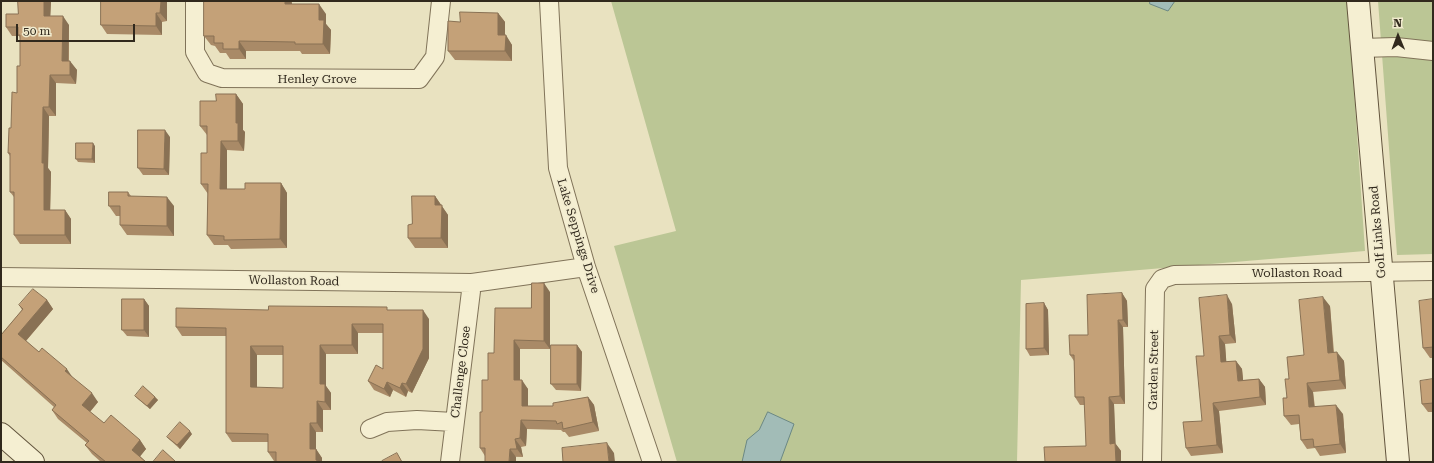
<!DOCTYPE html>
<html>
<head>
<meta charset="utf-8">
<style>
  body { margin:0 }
  #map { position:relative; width:1434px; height:463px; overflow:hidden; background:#e9e2c0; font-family:"Roboto Serif",serif }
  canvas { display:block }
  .frame { position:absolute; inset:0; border:2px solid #31291d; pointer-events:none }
  .north { position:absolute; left:1378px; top:16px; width:40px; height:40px; -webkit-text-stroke:3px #f1ebce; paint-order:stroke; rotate:359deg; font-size:11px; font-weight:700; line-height:16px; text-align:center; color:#31291d }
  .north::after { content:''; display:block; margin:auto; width:14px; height:18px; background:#31291d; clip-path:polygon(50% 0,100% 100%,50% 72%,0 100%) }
  .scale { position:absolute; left:16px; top:24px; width:119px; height:18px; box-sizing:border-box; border:2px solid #31291d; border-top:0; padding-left:5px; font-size:12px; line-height:14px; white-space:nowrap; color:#31291d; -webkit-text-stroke:3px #f1ebce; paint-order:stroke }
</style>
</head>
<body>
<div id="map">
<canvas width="1434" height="463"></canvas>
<div class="frame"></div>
<div class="north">N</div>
<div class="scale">50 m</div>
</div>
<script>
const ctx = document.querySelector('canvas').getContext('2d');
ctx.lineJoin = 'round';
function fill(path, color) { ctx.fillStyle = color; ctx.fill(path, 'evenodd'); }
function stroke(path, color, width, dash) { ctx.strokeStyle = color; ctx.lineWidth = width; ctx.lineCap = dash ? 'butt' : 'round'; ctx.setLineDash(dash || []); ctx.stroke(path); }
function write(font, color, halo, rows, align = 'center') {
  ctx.font = font + ' "Roboto Serif",serif'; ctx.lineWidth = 3; ctx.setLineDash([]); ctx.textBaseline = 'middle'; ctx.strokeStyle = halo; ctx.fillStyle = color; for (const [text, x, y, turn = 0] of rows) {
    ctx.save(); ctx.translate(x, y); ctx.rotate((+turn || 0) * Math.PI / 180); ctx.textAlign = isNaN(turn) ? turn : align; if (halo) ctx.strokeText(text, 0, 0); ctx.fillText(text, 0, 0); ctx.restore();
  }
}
const green = new Path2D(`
  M611,1H1348L1365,251L1021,280L1017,462H677L614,246L676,231Z
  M1378,1H1433V254L1397,255Z`);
const water = new Path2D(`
  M1150,1H1175L1168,11L1150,4Z
  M768,412L794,424L780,462H742L747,440L759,430Z`);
const street = new Path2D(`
  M195,1V52L207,73L222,78L419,79L435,57L441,1
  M549,1L558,168L586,267L652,462
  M1361,48L1396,47L1433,51
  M1,277L472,283L586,267
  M370,429L387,422L417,420L454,422
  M450,462L472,283
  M1152,462L1155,289L1162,279L1174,275L1433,271`);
const secondary = new Path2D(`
  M1358,1L1398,462
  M1,434L33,462`);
const wall = new Path2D(`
  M18,1H51L50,16L69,25V61L77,70L76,84L56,83V116H49L48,168L51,172L50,210H65L71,219V244H20L14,235V197L10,192V156L8,153L17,93L20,66V38L19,36H12L6,27L18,14Z
  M101,1H167V21L162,22V35L107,34L101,25Z
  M204,1H291L292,4L326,14V24L331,30L330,54H302L300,51H246V59H230L226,53H220L215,46L211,45L204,36Z
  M498,13L505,22V35L512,45V61L455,60L448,51L460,22Z
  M236,94L243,104V130L245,132L244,151L227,150V189H245L281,183L287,193V248L231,249L228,245H214L207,235L208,194L201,184L207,153V135L200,126L216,101Z
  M170,137L169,175H143L138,168Z
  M95,146V163L78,162L76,159Z
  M128,192L131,196L174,206V236L127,235L120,225V216H116L109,206Z
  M435,196L448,215V248H415L408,238L412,224Z
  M550,292V349H520V380L528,389V406H553L588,397L594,405L599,431L569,437L565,432H563L561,430L527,429L526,446L521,447L523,457L485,456L480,448L482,412L488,380L494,353L531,308Z
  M1122,293L1127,301L1128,327H1123L1125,404H1114L1115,443L1121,451V462H1045L1086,446L1085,405H1080L1075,397L1074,361L1070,355L1088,335Z
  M144,299L149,306V337L127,336L122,330Z
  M1433,299V358H1430L1423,348Z
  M47,300L53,309L26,341L39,352L71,376L98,402L90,412L104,423L140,440L146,449L140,456L146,462H101L92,454L85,445L87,443L58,419L52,410L54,407L1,360V335L22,310L19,305Z
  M1044,303L1048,310L1049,355L1030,356L1026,349Z
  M1232,304L1236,343L1225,344L1226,362L1236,361L1242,369L1243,380L1259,379L1265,387L1266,405L1219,411L1223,453L1191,456L1186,448L1202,421L1204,356Z
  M1330,306L1334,352L1344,361L1346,389L1313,392L1315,407L1343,414L1346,453L1320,456L1315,448L1307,449L1301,440L1299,424L1291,425L1284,416L1289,379L1304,355Z
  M268,310H389L429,319V358L412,393L408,391L406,397L393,390L390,397L374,390L368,381L383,369V333H358V354H326V386L331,393V410H323V432H316V449L322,458L274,461L268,452V442H232L226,433V336H182L176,327ZM257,355H283V388H257Z
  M577,345L582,352L581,391L556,390L551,384Z
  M1433,379V412H1428L1422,404Z
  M135,396L155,397L158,400L150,409L138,399Z
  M192,434L180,449L170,440L167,437Z`);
const shadedWall = new Path2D(`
  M44,1H51L50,25L44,16Z
  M161,1H167V21L160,13Z
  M285,1H291L292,3V14L285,4Z
  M319,4L326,14V24L331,30L330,54L323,44L319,20Z
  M156,13L162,22V35L156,26Z
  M498,13L505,22V45L498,35Z
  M63,16L69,25L68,70L62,61Z
  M506,35L512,45V61L505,51Z
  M239,41L246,51V59L239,49Z
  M70,61L77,70L76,84L70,75Z
  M50,75L56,83V116L49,107Z
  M236,94L243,104V130L245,132L244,151L238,141L236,123Z
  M43,107L49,116L48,168L51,172L50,219L44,210L42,163Z
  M165,130L170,137L169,175L164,169Z
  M221,141L227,150V199L220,189Z
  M93,143L95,146V163L92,159Z
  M281,183L287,193V248L280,239Z
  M435,196L448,215V248L441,238L435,205Z
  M167,197L174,206V236L167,226Z
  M65,210L71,219V244L65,235Z
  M544,283L550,292V349L544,341Z
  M1122,293L1127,301L1128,327L1123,320Z
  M1227,295L1232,304L1236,343L1230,335Z
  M1323,297L1330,306L1334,362L1328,353Z
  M144,299L149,306V337L144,330Z
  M47,300L53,309L24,343L18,334Z
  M1044,303L1048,310L1049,355L1044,348Z
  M423,310L429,319V358L412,393L406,384Z
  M1118,320L1123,327L1125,404L1120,396Z
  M352,324L358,333V354L352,345Z
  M1219,336L1225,344L1227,370L1221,362Z
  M514,340L520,349V389L514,380Z
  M320,345L326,354V386L331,393V410L325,402L320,384Z
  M577,345L582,352L581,391L577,384Z
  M251,346L257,355V396L251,387Z
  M1337,352L1344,361L1346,389L1340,380Z
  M1236,361L1242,369L1244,389L1238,381Z
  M67,369L73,378L65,371Z
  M1259,379L1265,387L1266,405L1260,397Z
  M522,380L528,389V414L522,406Z
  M387,382L393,390L390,397L384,389Z
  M402,383L408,391L406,397L400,388Z
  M1307,383L1313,392L1315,416L1309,407Z
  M92,393L98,402L88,414L82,405Z
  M155,397L158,400L150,409L147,406Z
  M588,397L594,405L599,431L593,422Z
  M1109,397L1114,404L1116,451L1110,444Z
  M317,401L323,410V432L317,423Z
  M1213,403L1219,411L1223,453L1217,445Z
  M1336,405L1343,414L1346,453L1340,444Z
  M521,420L527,429L526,446L520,438Z
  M310,423L316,432V458L310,449Z
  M190,431L192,434L180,449L177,445Z
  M515,439L521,447L523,457L517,449Z
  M140,440L146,449L138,459L132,450Z
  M607,443L614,453L615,462H609Z
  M1115,443L1121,451V462H1116Z
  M316,449L322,458V462H318L316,460Z
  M510,449L516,457V462H509Z`);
const building = new Path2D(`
  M18,1H44V16H63L62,61H70V75H50L49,107H43L42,163H44V210H65V235H14V192H10V153H8L9,128H11L12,92L17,93V66H20V35H18V27H6V14H18Z
  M101,1H161L160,13H156V26L101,25Z
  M204,1H285V4H319V20H324L323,44H295V42L239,41V49H223V43H214V36H204Z
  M460,12L498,13V35H506L505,51H448V21L460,22Z
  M216,94H236V123H238V141H221L220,189H245V183H281L280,239L224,240V236L207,235L208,184H201V153H207V126H200V101H216Z
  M138,130H165L164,169L138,168Z
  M76,143H93L92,159H76Z
  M109,192H128V196L167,197V226L120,225V206H109Z
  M412,196H435V205H442L441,238H408V225L412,224Z
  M532,283H544V341L514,340V380H522V406H553V403L588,397L593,422L563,429L562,422L557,424L556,421L521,420L520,438L515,439L517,449H510L509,462H485V448H480V412H482V380H488V353H494L495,308H531Z
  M33,289L47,300L18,334L39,352L42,348L67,369L65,371L92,393L82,405L104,423L111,415L140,440L132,450L146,462H106L85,445L89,441L52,410L56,405L1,357V335L23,309L19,305Z
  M1122,293L1123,320H1118L1120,396L1109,397L1110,444L1115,443L1116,462H1045L1044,447L1086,446L1084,397H1075L1074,355H1070L1069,335H1088L1087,295Z
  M1227,295L1230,335L1219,336L1221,362L1236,361L1238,381L1259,379L1260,397L1213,403L1217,445L1186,448L1183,422L1202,421L1196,356H1204L1199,298Z
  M1323,297L1328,353L1337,352L1340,380L1307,383L1309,407L1336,405L1340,444L1314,447L1313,439L1301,440L1299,415L1284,416L1283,398H1287L1285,379H1289L1287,357L1304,355L1299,300Z
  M122,299H144V330H122Z
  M1433,299V347L1423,348L1419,301Z
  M1044,303V348L1026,349V304Z
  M269,306L387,307V310H423V349L406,384L402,383L400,388L387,382L384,389L368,381L376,365L383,369V324H352V345H320V384H325V402L317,401V423H310V449H316V460L320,462H276V452H268V434L226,433V328L176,327V308L268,310ZM251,346H283V388L251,387Z
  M551,345H577V384H551Z
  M1433,379V403L1422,404L1420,381Z
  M143,386L155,397L147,406L135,396Z
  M180,422L190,431L177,445L167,437Z
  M607,443L609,462H563L562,448Z
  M163,450L175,461V462H153Z
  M397,453L402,462H382V461Z`);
const streetNames = [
  ["Henley Grove",317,79],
  ["Golf Links Road",1378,232,-95],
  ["Lake Seppings Drive",578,236,73],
  ["Wollaston Road",1297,273],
  ["Wollaston Road",294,281,1],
  ["Garden Street",1154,370,-89],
  ["Challenge Close",461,372,-83]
];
fill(green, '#bbc695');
fill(water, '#a2bcb7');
stroke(water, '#6b8884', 1);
stroke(street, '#807359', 20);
stroke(secondary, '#62543d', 24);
stroke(street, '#f5efd2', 18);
stroke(secondary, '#f5efd2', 22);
fill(wall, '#a98a67');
fill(shadedWall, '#897154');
fill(building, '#c4a178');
stroke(building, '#897154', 1);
write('12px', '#31291d', '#f1ebce', streetNames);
</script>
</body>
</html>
